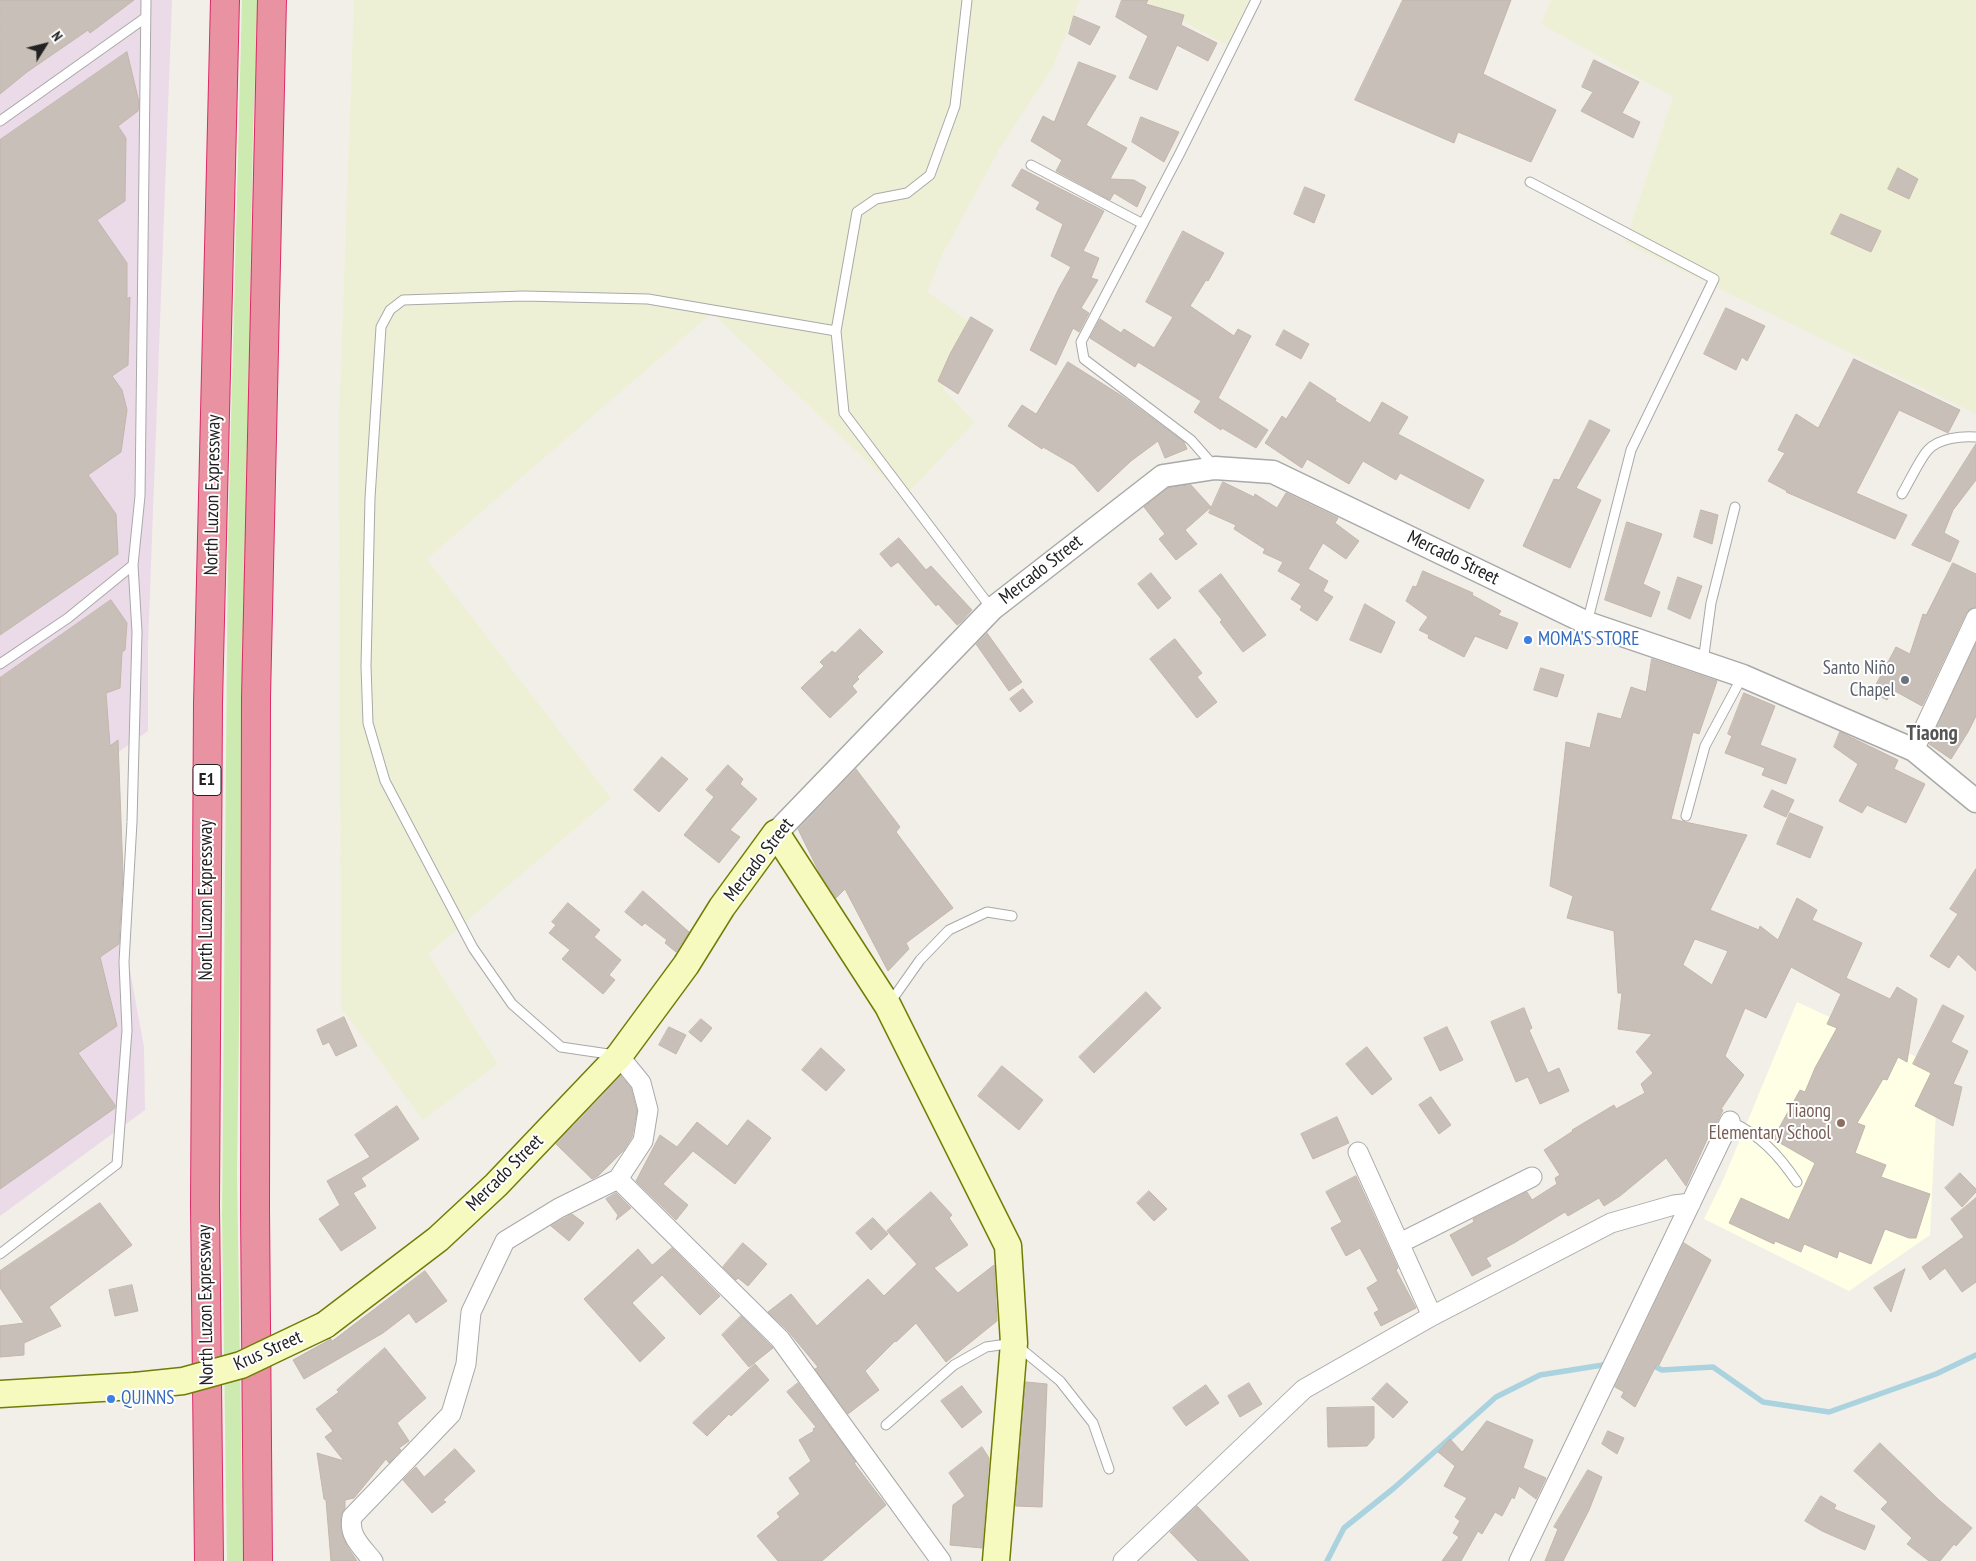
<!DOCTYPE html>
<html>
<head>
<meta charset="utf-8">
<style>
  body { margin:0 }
  #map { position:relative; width:1976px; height:1561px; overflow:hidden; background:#f2efe9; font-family:"PT Sans Narrow",sans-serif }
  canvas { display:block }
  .north { position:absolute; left:20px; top:20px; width:50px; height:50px; -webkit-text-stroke:4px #fff; paint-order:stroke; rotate:54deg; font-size:14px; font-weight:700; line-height:20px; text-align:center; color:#222 }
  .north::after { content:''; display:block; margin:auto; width:18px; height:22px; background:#222; clip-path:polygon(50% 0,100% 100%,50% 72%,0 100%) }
</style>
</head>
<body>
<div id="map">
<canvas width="1976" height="1561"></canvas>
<div class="north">N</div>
</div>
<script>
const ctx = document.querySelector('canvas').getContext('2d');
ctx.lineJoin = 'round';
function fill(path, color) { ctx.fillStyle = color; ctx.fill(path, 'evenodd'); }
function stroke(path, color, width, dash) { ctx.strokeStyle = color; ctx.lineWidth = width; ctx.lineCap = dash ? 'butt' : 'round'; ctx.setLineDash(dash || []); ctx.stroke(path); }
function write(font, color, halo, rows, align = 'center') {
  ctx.font = font + ' "PT Sans Narrow",sans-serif'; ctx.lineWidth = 4; ctx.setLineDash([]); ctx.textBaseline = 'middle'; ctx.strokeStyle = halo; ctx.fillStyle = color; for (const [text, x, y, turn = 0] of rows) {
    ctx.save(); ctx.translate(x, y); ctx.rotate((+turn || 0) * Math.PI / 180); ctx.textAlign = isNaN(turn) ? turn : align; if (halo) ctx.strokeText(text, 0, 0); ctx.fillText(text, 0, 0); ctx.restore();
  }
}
const industrial = new Path2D(`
  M0,0H172L148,645V731L34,812L126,949L144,1047L145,1110L0,1216Z`);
const education = new Path2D(`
  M1797,1002L1938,1067L1930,1235L1849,1291L1704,1219L1724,1178Z`);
const farmland = new Path2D(`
  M354,0H1080L1053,67L1000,148L940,259L928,292L972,324L943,389L975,422L904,497L712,313L427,559L611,798L428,954L498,1064L423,1120L341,1008L339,420Z
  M1143,0H1249L1227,45Z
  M1551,0H1976V414L1625,243L1673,97L1541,24Z`);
const grass = new Path2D(`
  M242,0H258L253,134L246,526L237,1173L243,1561H227L222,1215L228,537Z`);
const stream = new Path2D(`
  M1650,1364L1662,1370L1713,1367L1763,1402L1829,1412L1936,1374L1976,1355
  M1327,1561L1344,1528L1394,1488L1496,1397L1540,1375L1603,1365L1609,1361`);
const building = new Path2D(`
  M0,0H134L90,33L88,30L27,72L0,94Z
  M1122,0H1148L1146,4L1184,15L1181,25L1217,43L1208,61L1177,45L1157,90L1129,78L1148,36L1116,17Z
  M1403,0H1511L1483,74L1556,110L1531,162L1458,132L1454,143L1355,100Z
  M1074,16L1100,27L1090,45L1069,34Z
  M127,52L139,102L138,111L118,126L126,138L125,201L97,220L127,263V299L130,297L128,365L112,376L122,390L127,410L121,452L88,475L116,514L118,554L0,635V140Z
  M1594,60L1639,82L1622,113L1640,122L1633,138L1581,111L1593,92L1582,87Z
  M1079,62L1116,76L1086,125L1127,148L1110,179L1134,180L1146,187L1137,207L1114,193L1110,200L1056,171L1062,160L1031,141L1043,116L1054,122Z
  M1141,117L1179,132L1164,162L1132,142Z
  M1898,168L1918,179L1909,199L1888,189Z
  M1022,169L1104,211L1083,251L1099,258L1091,278L1098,280L1081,308L1089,313L1079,332L1073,328L1056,365L1030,350L1059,288L1071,267L1051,256L1063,224L1036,209L1040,202L1012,186Z
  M1305,187L1325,195L1314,223L1294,214Z
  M1841,214L1881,231L1871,252L1831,234Z
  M1183,231L1224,253L1208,281L1206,280L1190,306L1234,336L1238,329L1251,336L1218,398L1268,430L1256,448L1222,428L1221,430L1194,412L1201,401L1138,362L1135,367L1090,338L1100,319L1121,333L1124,329L1154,348L1173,317L1146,302Z
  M1726,308L1765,326L1747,361L1742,357L1736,370L1704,354Z
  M971,317L993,330L958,394L938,381L950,354Z
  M1284,330L1309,344L1301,359L1276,345Z
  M1854,359L1960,410L1948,433L1899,410L1856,493L1907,515L1895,539L1786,492L1787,491L1768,481L1785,453L1778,450L1796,414L1818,428Z
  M1068,362L1122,396L1184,442L1187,449L1165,458L1158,441L1131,461L1098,492L1074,465L1043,447L1042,449L1008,426L1022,405L1036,414Z
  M1310,382L1336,399L1335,401L1370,423L1382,402L1408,417L1398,434L1484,480L1469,509L1400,473L1396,480L1363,461L1349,484L1307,459L1302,468L1265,443L1282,416L1286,419Z
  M1590,420L1610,430L1576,488L1601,500L1570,568L1523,546L1554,479L1559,480Z
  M1976,444V480L1953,510L1944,533L1959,541L1950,562L1912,545Z
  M1223,482L1254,497L1255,494L1277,508L1286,493L1338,518L1335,523L1359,541L1346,559L1323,543L1308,569L1328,581L1323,591L1333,597L1317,621L1300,610L1302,606L1291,599L1301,584L1278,571L1283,562L1263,553L1265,549L1234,529L1236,525L1209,513Z
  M1191,485L1211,507L1185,530L1197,544L1176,560L1159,539L1165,534L1144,507L1168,488Z
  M1701,510L1718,515L1712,544L1694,537Z
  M1627,522L1662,534L1643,584L1660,592L1651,617L1605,600Z
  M899,538L926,570L931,566L972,610L961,622L957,625L938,604L936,606L898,562L891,567L880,554Z
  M1953,563L1976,574V607L1970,609L1966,613L1922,706L1893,690L1887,700L1872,692L1896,647L1910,654L1923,614L1926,615Z
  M1423,571L1473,593L1472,595L1501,611L1498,615L1518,623L1507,649L1475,636L1464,657L1428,638L1429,635L1419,630L1428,617L1406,601L1413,586L1416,587Z
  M1151,573L1171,598L1158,609L1138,584Z
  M1221,574L1266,635L1243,652L1220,622L1222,620L1199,591Z
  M1678,577L1702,586L1690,619L1668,609Z
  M111,600L127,623L125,650L122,652L120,688L106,693L110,746L118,740L123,874L119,944L100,957L117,1026L78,1053L115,1105V1108L0,1189V678Z
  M1365,604L1395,622L1381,653L1350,640Z
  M860,629L883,652L857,677L859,679L852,686L857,692L830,718L801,688L824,666L820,662L832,651L835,653Z
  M987,633L1022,682L1009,691L976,644Z
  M1175,639L1202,673L1197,677L1217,702L1197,718L1150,659Z
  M1976,644V716L1968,732L1951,759L1929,744Z
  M1652,659L1717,681L1699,734L1693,732L1671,819L1747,835L1710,910L1759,930L1760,926L1778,940L1797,898L1817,910L1812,920L1862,943L1846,978L1890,999L1897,987L1917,999L1907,1062L1898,1057L1887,1080L1883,1079L1857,1123L1865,1126L1855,1153L1886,1165L1881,1177L1930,1194L1916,1238H1909L1885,1229L1871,1264L1839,1251L1837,1258L1804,1244L1801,1252L1775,1241L1774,1244L1729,1223L1741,1198L1789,1220L1815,1163L1773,1139L1800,1090L1805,1092L1815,1068L1837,1028L1827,1024L1841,994L1791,967L1766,1018L1745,1008L1725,1056L1744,1075L1721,1109L1723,1110L1711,1134L1710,1133L1686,1186L1666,1158L1620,1196L1604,1206L1599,1198L1568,1216L1565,1212L1514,1243L1486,1258L1491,1266L1472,1276L1450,1235L1474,1222L1473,1219L1527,1192L1532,1200L1557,1184L1555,1178L1560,1175L1544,1150L1573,1131L1572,1130L1614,1105L1616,1109L1645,1093L1641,1084L1653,1073L1636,1052L1652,1034L1618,1029L1622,993H1618L1614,931L1567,918L1573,896L1550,886L1566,742L1590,748L1598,713L1621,719L1631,687L1646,692ZM1695,939L1728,951L1712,985L1683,965Z
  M1541,668L1564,675L1557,697L1534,690Z
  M1023,689L1033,702L1020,712L1010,699Z
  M1744,693L1775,706L1760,745L1796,759L1786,784L1762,775L1765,768L1725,753L1732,736L1728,734Z
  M1840,732L1898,760L1894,769L1925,784L1906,823L1867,805L1862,813L1839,801L1858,764L1834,747Z
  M662,757L688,779L659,812L634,790Z
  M728,765L743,779L740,784L757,799L730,830L740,837L719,863L684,835L714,797L706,790Z
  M856,769L900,827L896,832L953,908L906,943L909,949L888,971L845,889L836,898L820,874L798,829Z
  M1772,790L1794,800L1786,817L1764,807Z
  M1790,813L1823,827L1810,858L1777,844Z
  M1976,869V971L1958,954L1949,968L1930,956L1958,914L1950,909Z
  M643,891L689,932L676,952L665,943L667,940L645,923L642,926L625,912Z
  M568,903L600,930L594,937L621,960L609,975L615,980L603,994L562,959L570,950L549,933L556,925L552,922Z
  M1146,992L1161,1008L1094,1073L1079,1057Z
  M1943,1005L1964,1016L1951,1042L1968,1051L1953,1084L1962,1087L1953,1126L1915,1106L1931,1073L1913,1064Z
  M1524,1008L1532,1028L1529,1030L1548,1073L1559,1068L1569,1091L1540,1104L1528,1077L1516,1082L1491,1022Z
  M344,1017L357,1046L336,1056L329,1042L323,1045L317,1030Z
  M701,1019L712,1028L701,1042L689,1032Z
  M669,1027L686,1035L676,1054L659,1045Z
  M1447,1027L1463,1060L1440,1071L1424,1038Z
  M1367,1047L1392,1079L1372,1095L1346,1064Z
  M821,1048L845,1070L826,1091L802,1070Z
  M1002,1066L1043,1100L1019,1130L978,1096Z
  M621,1076L631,1088L637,1111L632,1137L624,1150L598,1176L592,1179L556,1144Z
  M1431,1097L1451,1125L1439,1134L1419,1105Z
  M397,1106L419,1139L361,1178L366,1186L353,1193L376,1228L341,1251L319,1219L340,1205L327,1181L370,1157L355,1135Z
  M1337,1117L1349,1143L1313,1159L1301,1134Z
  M748,1120L771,1138L735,1184L693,1151L663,1184L688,1205L676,1220L636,1181L660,1135L677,1147L697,1122L727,1146Z
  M1960,1173L1976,1189V1192L1962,1207L1945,1188Z
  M1356,1176L1398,1268L1396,1270L1416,1308L1381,1326L1374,1313L1379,1310L1367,1288L1378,1281L1360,1248L1346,1256L1331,1228L1342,1222L1326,1192Z
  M1149,1191L1167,1209L1154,1221L1137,1203Z
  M931,1192L952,1215L949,1218L968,1245L934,1268L958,1293L994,1265L997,1321L946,1362L916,1323L896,1342L895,1341L865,1371L879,1390L848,1414L815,1369L818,1367L788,1331L768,1312L791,1294L817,1326L868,1279L884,1296L917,1264L887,1231Z
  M616,1193L631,1208L616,1220L618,1215L606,1199Z
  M1976,1198V1282L1962,1292L1945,1268L1930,1280L1922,1267L1964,1237L1951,1219Z
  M100,1203L132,1245L49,1307L61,1326L24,1343V1355L0,1357V1326L24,1323L0,1288V1271Z
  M572,1214L584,1223L569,1241L551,1226Z
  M873,1218L888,1234L871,1250L856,1233Z
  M743,1243L767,1264L748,1286L738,1278L736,1280L723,1267Z
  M1684,1243L1711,1260L1659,1365L1657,1364L1635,1407L1621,1397L1624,1392L1615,1387Z
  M672,1248L720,1296L700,1315L662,1275L632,1303L665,1338L640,1362L584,1299L638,1249L652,1265Z
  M1905,1269L1891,1312L1874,1288Z
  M425,1271L447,1301L416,1323L409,1313L383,1333L304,1379L293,1360L331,1339L332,1341Z
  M132,1285L138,1311L115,1316L109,1290Z
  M741,1316L773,1348L749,1367L722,1335Z
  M385,1348L426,1398L397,1423L409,1441L399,1448L401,1450L389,1463L386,1459L354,1498L345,1500V1508L341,1516V1531L347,1546L357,1561H331L326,1500L324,1499L317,1453L344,1461L325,1437L333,1431L316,1409L339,1392L337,1390Z
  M755,1364L769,1380L731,1416L729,1414L707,1436L693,1423Z
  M1026,1382L1047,1384L1042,1507L1016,1506Z
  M798,1383L856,1462L854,1463L886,1505L822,1561H778L757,1536L780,1517L777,1513L800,1494L789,1478L811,1461L799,1440L814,1431L813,1429L816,1427L787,1392Z
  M1249,1383L1262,1404L1240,1417L1228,1396Z
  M1387,1383L1408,1402L1393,1418L1372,1399Z
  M1206,1385L1219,1403L1186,1426L1173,1408Z
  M962,1386L982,1412L962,1428L941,1401Z
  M1374,1407V1438L1367,1446L1328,1447L1327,1408Z
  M1487,1421L1533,1440L1523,1468L1546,1478L1536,1499L1519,1486L1514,1499L1512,1497L1502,1516L1495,1512L1482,1534L1478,1531L1461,1561H1442L1459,1537L1453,1533L1460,1521L1455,1517L1467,1498L1444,1486L1455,1466L1438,1452L1450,1439L1462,1452Z
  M1608,1431L1624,1438L1617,1454L1602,1444Z
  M1880,1443L1939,1500L1972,1528L1956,1546L1954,1544L1940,1561H1929L1907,1544L1912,1538L1881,1509L1888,1502L1854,1471Z
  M982,1447L989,1458L982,1548L950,1545L953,1505L965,1496L949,1473Z
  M455,1449L475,1471L443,1500L446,1502L432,1513L403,1480L416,1467L424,1477Z
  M1588,1470L1602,1477L1589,1510L1563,1561H1545L1558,1529L1554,1527Z
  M1821,1496L1836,1505L1834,1509L1875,1526L1865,1550L1822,1531L1805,1521Z
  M1197,1506L1249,1561H1198L1170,1532Z`);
const service = new Path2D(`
  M967,0L955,106L930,175L907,193L876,199L857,212L836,331L844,413L992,609
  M0,121L145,18
  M1031,165L1143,224
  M1530,182L1714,279L1631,450L1587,623
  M1213,465L1191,440L1084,359L1081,342L1180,153L1256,0
  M1902,494C1908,484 1921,457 1928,450C1939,438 1961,436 1976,437
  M1703,662L1711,603L1735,507
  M0,664L68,618L133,565
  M1686,816L1705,746L1742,677
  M889,1004L920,960L949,930L987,912L1012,916
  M615,1055L561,1047L512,1004L473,948L385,781L368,723L366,666L370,498L381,327L390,310L403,300L524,296L648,299L836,331
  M1730,1121C1761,1136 1778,1154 1797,1182
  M0,1254L117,1164L127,1030L124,962L132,822L137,632L133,565L140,496L146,0
  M886,1425L954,1365L986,1347L1014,1343L1060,1381L1093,1423L1109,1469`);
const minor = new Path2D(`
  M1914,750L1976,618
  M1358,1152L1432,1316
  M618,1179L780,1339L941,1561
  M1400,1243L1532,1177
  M373,1561C362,1547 348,1536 352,1517L451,1414L466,1364L471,1312L505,1241L559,1208L618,1179L643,1141L648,1110L641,1083L619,1056
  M1123,1561L1304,1389L1432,1316L1611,1223L1674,1205L1691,1203
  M1519,1561L1730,1121`);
const tertiary = new Path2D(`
  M776,833L992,609L1163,476L1215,468L1273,472L1587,623L1743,676L1914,750L1976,801`);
const secondary = new Path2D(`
  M325,1325L438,1239L496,1185L619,1056L686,965L722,907L776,833L888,1006L1008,1246L1014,1343L996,1561
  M0,1394L135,1386`);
const motorway = new Path2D(`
  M209,1561L205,1205L208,703L225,0
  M258,1561L255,1208L256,698L272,0`);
const secondaryBridge = new Path2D(`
  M135,1386L183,1381L241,1365L325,1325`);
const markers = [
  [1528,640,5,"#3f7fe0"],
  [1905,680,5,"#6b7280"],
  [1841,1123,5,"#8d6e63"],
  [111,1399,5,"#3f7fe0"]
];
const shields = [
  [207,780,28]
];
const shieldNames = [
  ["E1",207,780]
];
const streetNames = [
  ["North Luzon Expressway",213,495,-89],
  ["Mercado Street",1453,558,26],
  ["Mercado Street",1041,570,-38],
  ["Mercado Street",759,860,-52],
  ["North Luzon Expressway",207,900,-90],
  ["Mercado Street",505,1173,-45],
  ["North Luzon Expressway",206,1305,-91],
  ["Krus Street",268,1351,-24]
];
const shopNames = [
  ["MOMA'S STORE",1538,640],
  ["QUINNS",121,1399]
];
const worshipNames = [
  ["Santo Niño",1895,669],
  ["Chapel",1895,691]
];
const educationNames = [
  ["Tiaong",1831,1112],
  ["Elementary School",1831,1134]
];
const quarterNames = [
  ["Tiaong",1932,734]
];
fill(industrial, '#ebdbe8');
fill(education, '#ffffe5');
fill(farmland, '#eef0d5');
fill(grass, '#cdebb0');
stroke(stream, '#aad3df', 5.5);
fill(building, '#c7bfb8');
stroke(building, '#c4b6ab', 1);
stroke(service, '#a9a9a9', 11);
stroke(minor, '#a9a9a9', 21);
stroke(tertiary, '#a9a9a9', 25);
stroke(secondary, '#707d05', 29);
stroke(motorway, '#dc2a67', 30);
stroke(service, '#fff', 9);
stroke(minor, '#fff', 19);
stroke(tertiary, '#fff', 22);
stroke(secondary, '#f7fabf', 26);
stroke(motorway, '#e892a2', 28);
stroke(secondaryBridge, '#707d05', 29, []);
stroke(secondaryBridge, '#f7fabf', 26);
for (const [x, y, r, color] of markers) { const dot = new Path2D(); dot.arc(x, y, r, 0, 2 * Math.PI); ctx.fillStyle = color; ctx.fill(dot); stroke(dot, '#fff', 2); }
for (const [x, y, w] of shields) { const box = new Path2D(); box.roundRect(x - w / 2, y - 15.5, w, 31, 4); ctx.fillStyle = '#fff'; ctx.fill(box); stroke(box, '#222', 1); }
write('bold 18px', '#222', null, shieldNames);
write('19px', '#222', '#fff', streetNames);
write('19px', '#366cbe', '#fff', shopNames, 'left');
write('19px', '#5b616d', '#fff', worshipNames, 'right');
write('19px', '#785e54', '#fff', educationNames, 'right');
write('bold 21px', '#555', '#fff', quarterNames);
</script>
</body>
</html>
